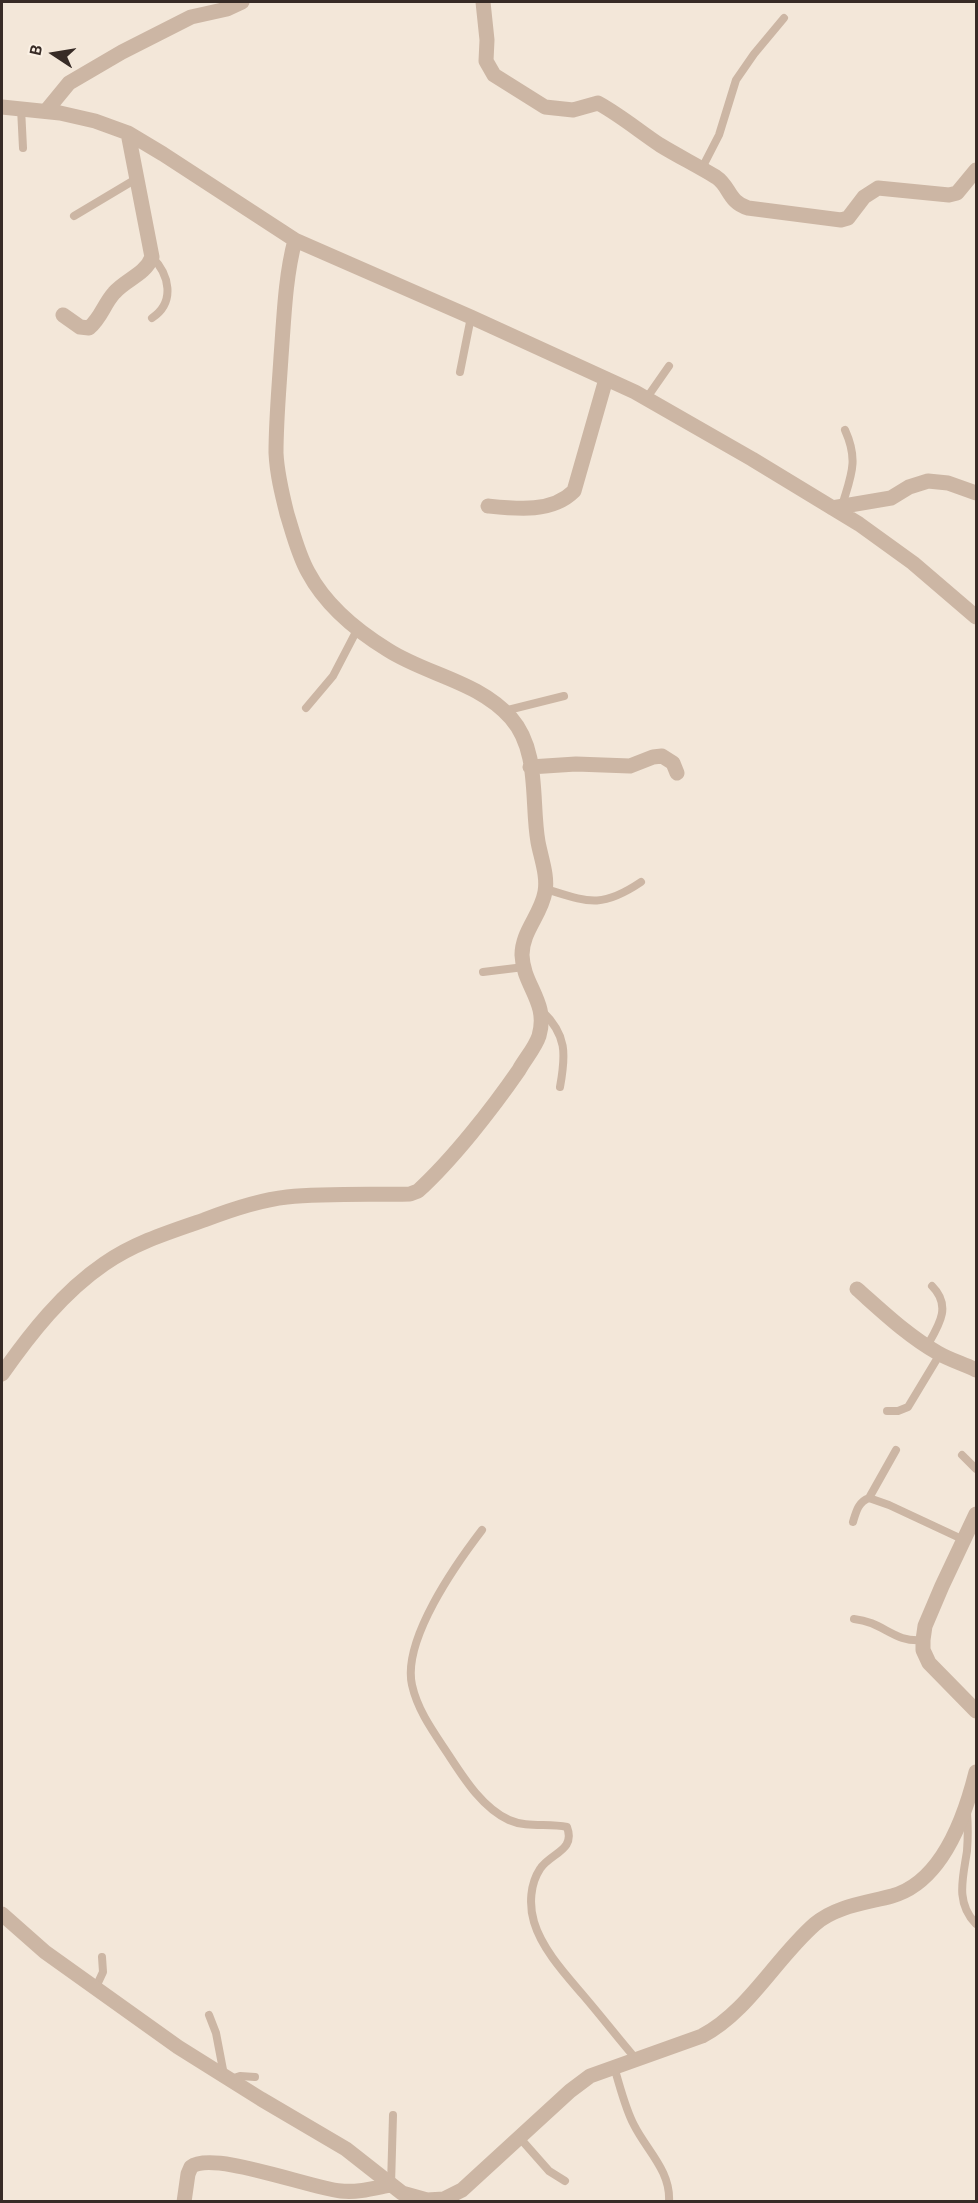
<!DOCTYPE html>
<html>
<head>
<meta charset="utf-8">
<style>
  body { margin:0 }
  #map { position:relative; width:978px; height:2203px; overflow:hidden; background:#f3e7d9; font-family:"DM Sans",sans-serif }
  canvas { display:block }
  .frame { position:absolute; inset:0; border:3px solid #372b26; pointer-events:none }
  .north { position:absolute; left:24px; top:24px; width:60px; height:60px; -webkit-text-stroke:4px #fbf1e5; paint-order:stroke; rotate:282deg; font-size:16px; font-weight:700; line-height:24px; text-align:center; color:#372b26 }
  .north::after { content:''; display:block; margin:auto; width:21px; height:27px; background:#372b26; clip-path:polygon(50% 0,100% 100%,50% 72%,0 100%) }
</style>
</head>
<body>
<div id="map">
<canvas width="978" height="2203"></canvas>
<div class="frame"></div>
<div class="north">B</div>
</div>
<script>
const ctx = document.querySelector('canvas').getContext('2d');
ctx.lineJoin = 'round';
function stroke(path, color, width, dash) { ctx.strokeStyle = color; ctx.lineWidth = width; ctx.lineCap = dash ? 'butt' : 'round'; ctx.setLineDash(dash || []); ctx.stroke(path); }
const service = new Path2D(`
  M21,108L23,148
  M701,170L719,135L736,80L754,54L784,18
  M74,216L136,179
  M152,257C169,274 176,302 152,318
  M460,372L471,317
  M646,399L669,366
  M842,506C851,475 859,461 845,430
  M306,708L333,676L358,628
  M504,711L564,696
  M546,889C588,902 601,909 641,882
  M483,972L524,967
  M542,1011C567,1035 566,1054 560,1087
  M927,1346C939,1325 952,1306 932,1286
  M887,1411H898L908,1407L940,1354
  M962,1455L976,1469
  M869,1498L896,1450
  M853,1522C856,1512 858,1502 869,1498L889,1505L964,1540
  M482,1530C456,1564 402,1640 412,1685C418,1712 435,1734 450,1757C465,1780 483,1808 509,1820C527,1828 548,1823 567,1827C576,1851 550,1853 540,1869C530,1884 529,1905 534,1922C542,1949 565,1974 583,1995C601,2016 618,2038 636,2059
  M854,1619C884,1622 893,1643 923,1640
  M967,1812C968,1825 968,1838 967,1851C963,1878 955,1902 976,1924
  M96,1987L103,1972L102,1957
  M209,2015L216,2033L224,2075
  M614,2067C620,2086 625,2108 634,2125C647,2151 671,2171 669,2202
  M231,2079L240,2076L255,2077
  M519,2137L549,2171L565,2181
  M391,2185L393,2115`);
const minor = new Path2D(`
  M483,2L487,40L486,61L494,75L545,107L573,110L598,103C620,115 639,131 660,145C678,156 698,166 716,177C730,186 728,202 748,208L841,220L848,218L864,197L878,188L949,195L957,193L976,170
  M2,107L60,113L95,121L128,133L163,154L295,240L471,317L635,392L752,459L859,524L913,563L976,617
  M46,111L69,83L122,52L191,17L227,9L242,2
  M63,315L80,327L89,328C101,318 104,304 114,293C126,279 145,275 152,257L128,133
  M488,506C517,509 552,513 574,491L606,379
  M832,508L891,498L909,487L928,481L948,483L976,493
  M530,767L576,764L630,766L653,757L662,756L673,763L677,773
  M857,1289C883,1312 908,1336 938,1353C950,1360 964,1364 976,1370
  M2,1374C30,1334 63,1292 104,1264C134,1243 169,1232 204,1220C230,1210 259,1200 287,1197C328,1193 370,1195 410,1194L418,1191C453,1159 492,1109 519,1070C525,1059 535,1048 539,1036C549,1002 523,986 522,955C522,931 541,915 545,892C548,876 541,858 538,842C531,802 540,751 511,718C478,681 427,675 388,650C357,631 325,604 308,572C298,554 293,533 287,514C282,494 277,474 276,453C276,421 279,389 281,357C284,318 285,278 295,240
  M976,1514L942,1586L925,1626L923,1640V1650L929,1663L976,1711
  M2,1914L45,1952L178,2047L261,2099L346,2149L402,2193L427,2200L444,2199L462,2190L570,2091L590,2076L702,2036C748,2012 776,1958 815,1924C836,1906 866,1903 892,1896C942,1882 965,1816 976,1772
  M184,2202L188,2174L191,2167C212,2150 310,2188 341,2191C358,2193 375,2188 391,2185`);
stroke(service, '#ccb6a4', 8);
stroke(minor, '#ccb6a4', 15);
</script>
</body>
</html>
